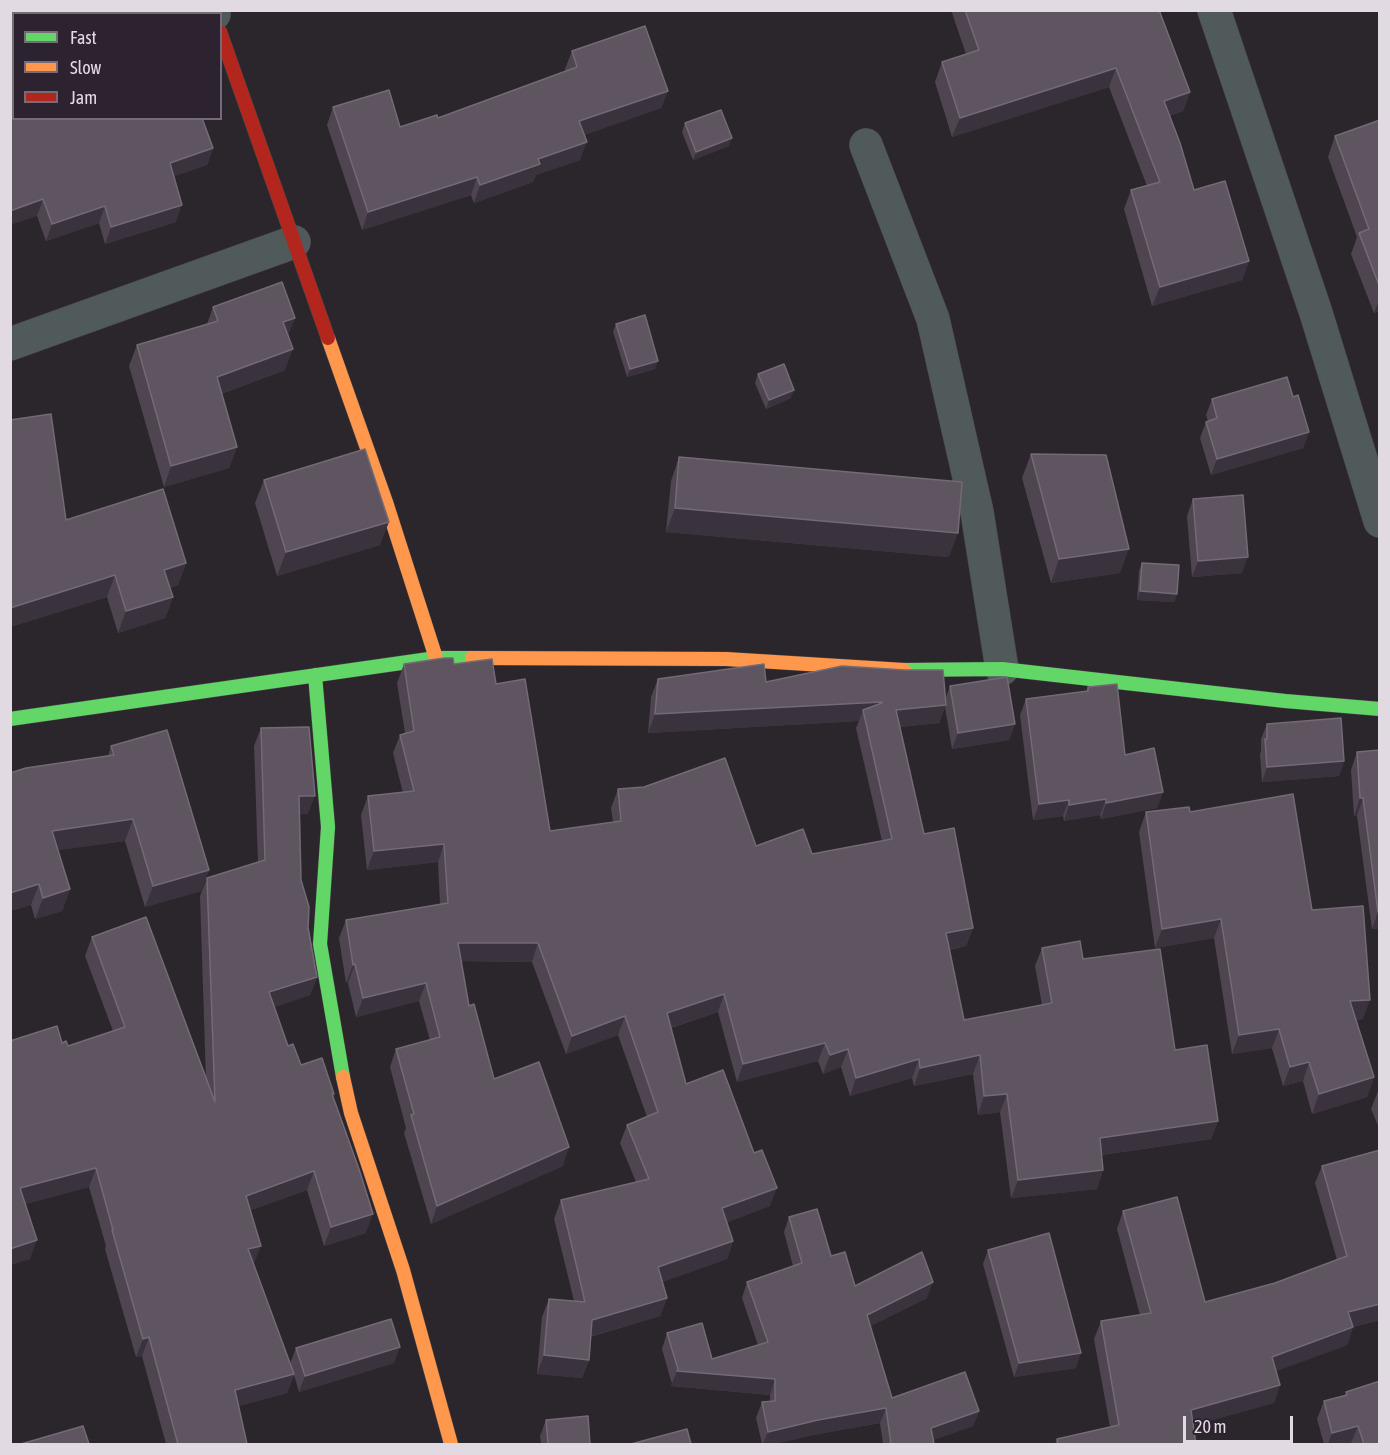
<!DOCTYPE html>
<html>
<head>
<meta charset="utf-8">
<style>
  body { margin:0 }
  #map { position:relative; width:1390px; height:1455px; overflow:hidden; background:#2b262c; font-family:"Asap Condensed",sans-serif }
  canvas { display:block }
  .frame { position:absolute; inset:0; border:12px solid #e2dae3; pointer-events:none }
  .legend { position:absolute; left:12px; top:12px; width:210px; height:108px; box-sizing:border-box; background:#2d2230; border:2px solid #756c78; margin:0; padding:8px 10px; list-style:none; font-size:18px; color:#e2dae3 }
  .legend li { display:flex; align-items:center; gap:12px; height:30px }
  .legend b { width:30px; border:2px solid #756c78 }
  .scale { position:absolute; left:1183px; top:1416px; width:110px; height:27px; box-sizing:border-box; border:3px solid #e2dae3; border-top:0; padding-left:8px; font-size:18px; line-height:21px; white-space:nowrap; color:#e2dae3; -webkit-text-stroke:4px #2d2230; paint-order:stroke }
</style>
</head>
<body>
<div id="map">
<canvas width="1390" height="1455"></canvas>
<div class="frame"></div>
<ul class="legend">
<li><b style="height:8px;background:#63d668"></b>Fast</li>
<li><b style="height:8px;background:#ff974d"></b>Slow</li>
<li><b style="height:8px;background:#b3261e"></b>Jam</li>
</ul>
<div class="scale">20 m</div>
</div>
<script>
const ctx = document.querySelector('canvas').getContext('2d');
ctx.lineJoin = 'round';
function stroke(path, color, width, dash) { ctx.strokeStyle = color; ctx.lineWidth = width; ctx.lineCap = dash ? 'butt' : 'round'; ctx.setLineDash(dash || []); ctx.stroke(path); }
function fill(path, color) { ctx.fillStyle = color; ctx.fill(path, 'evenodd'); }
const street = new Path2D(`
  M213,10L214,14
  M1214,10L1316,313L1380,521
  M866,145L933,319L977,512L1002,669
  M10,344L294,242`);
const fast = new Path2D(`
  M904,670L1002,669L1285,701L1380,709
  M315,675L328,827L320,944L343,1077
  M10,719L436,658H472`);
const slow = new Path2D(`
  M328,338L386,502L436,658
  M472,658L726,659L904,670
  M343,1077L351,1113L403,1270L451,1444`);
const jam = new Path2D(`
  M220,32L328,338`);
const wall = new Path2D(`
  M132,10H191L192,14H133Z
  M951,10H1159L1190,92L1183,111L1170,116L1194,190L1249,261L1242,280L1152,306L1124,209L1131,190L1147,186L1109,87L952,137L935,82L942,62L966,54Z
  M572,51L668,91L661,108L584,135L580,160L536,175L533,182L474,203L471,195L362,230L327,125L333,107L400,127L438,118L566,71L565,69Z
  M14,118L213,148L207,165L174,176L176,222L105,244L99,223L46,241L37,216Z
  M1380,120V311L1374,313L1351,254L1357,237L1328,157L1335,136Z
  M685,123L729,146L693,160L682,132Z
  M213,307L285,370L221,394L237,447L229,468L164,487L129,366L137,345L207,324Z
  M616,324L655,369L627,377L613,332Z
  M758,374L791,398L766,409L755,383Z
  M1293,397L1309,432L1303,448L1211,475L1200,438L1206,422L1208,421L1206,415L1212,399Z
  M10,420L66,520L186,563L178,585L170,588L173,597L165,618L118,633L107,597L10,627Z
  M1031,454L1120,573L1051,583L1022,478Z
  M679,457L949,557L666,532L671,481Z
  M264,480L380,545L277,576L255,503Z
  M1193,499L1242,573L1192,577L1187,516Z
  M1142,563L1177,594L1174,602L1137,600L1139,571Z
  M404,664H454L496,684L550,831L613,822L611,808L618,789L756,846L812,854L882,841L856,728L859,721L648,733L651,697L658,679L766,682L945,700L950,686L1015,724L1009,740L952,749L945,707L939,723L900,727L924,834L973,928L966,946L949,950L964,1020L1042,1005L1035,966L1042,948L1083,959L1175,1050L1218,1121L1211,1139L1102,1155L1103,1170L1097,1189L1011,1198L1000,1112L978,1115L973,1074L914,1086L912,1078L850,1096L841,1067L823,1074L818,1061L737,1082L718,1012L671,1028L686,1084L770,1206L727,1222L733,1241L727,1259L662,1282L667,1298L660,1316L590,1337L589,1360L582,1378L537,1374L542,1317L549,1299L574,1301L554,1219L561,1200L636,1182L620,1143L627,1125L647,1117L618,1035L566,1054L532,962L461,961L469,1006L494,1079L563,1166L431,1224L404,1133L406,1128L390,1067L396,1049L430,1040L419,1001L356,1017L348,983H346L339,938L346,920L440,904L438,862L367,870L361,815L368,796L403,793L393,753L400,735L405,733L397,683Z
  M1088,687L1125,755L1163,792L1157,808L1101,819L1100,815L1064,821L1063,816L1033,820L1020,715L1026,699L1086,691Z
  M1267,724L1344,761L1339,776L1262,782L1260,754L1261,751V739Z
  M261,728L308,814H300L301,880L317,977L310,995L274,1007L288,1046L301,1065L334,1094L333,1097L366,1233L324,1246L307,1190L251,1210L253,1264L290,1364L296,1348L394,1363L299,1392L294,1375L287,1393L238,1406L247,1444H166L142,1356L136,1357L105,1249L106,1246L89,1187L25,1204L30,1259L10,1265L62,1043L68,1046L113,1031L85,956L92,937L206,1080L200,896L207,878L258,862L254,746Z
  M111,746L209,870L201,891L145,907L125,841L58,850L70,889L62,911L35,919L31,905L10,911V773L108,756Z
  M1380,750V928L1372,929L1357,816H1354L1351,770L1357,752Z
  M1146,812H1190L1312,910L1363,1019L1356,1020L1374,1077L1367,1097L1312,1114L1303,1081L1283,1086L1272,1048L1232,1054L1214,938L1155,948L1139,832Z
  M1380,1090V1130L1371,1109L1378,1091Z
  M1380,1150V1320L1353,1327L1347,1345L1276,1371L1280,1385L1274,1403L1193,1425L1196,1444H1055L1057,1439L1110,1427L1094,1339L1101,1321L1140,1315L1117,1229L1123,1211L1205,1302L1275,1283L1337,1260L1315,1183L1322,1166Z
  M789,1217L831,1256L855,1286L927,1298L870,1326L892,1398L979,1411L973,1426L933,1440L934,1444H883L880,1423L813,1435L774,1444H762L756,1418L762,1402H770V1395L671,1386L672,1384L662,1349L667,1333L712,1359L758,1345L742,1298L747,1282L793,1266L784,1232Z
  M988,1250L1076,1368L1014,1377L983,1264Z
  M1346,1392L1380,1444H1352L1351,1443L1347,1444H1324L1317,1419L1324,1401L1345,1396Z
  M546,1420L590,1444H541L540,1436Z`);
const shadedWall = new Path2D(`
  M1116,68L1109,87L952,137L960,118Z
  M668,91L661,108L573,139L579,121Z
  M1190,92L1183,111L1157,121L1164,101Z
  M732,138L729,146L693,160L696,152Z
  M587,142L580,160L536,175L533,182L474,203L480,185L538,159Z
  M213,148L207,165L164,180L170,163Z
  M477,177L471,195L362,230L368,212Z
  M43,199L37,216L10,225V211Z
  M182,205L176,222L105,244L111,227Z
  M105,206L99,223L46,241L52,224Z
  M1249,261L1242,280L1152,306L1160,287Z
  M1380,297V311L1374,313Z
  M295,318L287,339L283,322Z
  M293,349L285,370L209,398L217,377Z
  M658,361L655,369L627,377L630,369Z
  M794,390L791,398L766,409L769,400Z
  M1309,432L1303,448L1211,475L1217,459Z
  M237,447L229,468L164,487L171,466Z
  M675,508L958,533L949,557L666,532Z
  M389,522L380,545L277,576L286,552Z
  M1129,549L1120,573L1051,583L1059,559Z
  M1248,557L1242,573L1192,577L1198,561Z
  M186,563L178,585L156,592L164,570Z
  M115,575L107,597L10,627V608Z
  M1140,591L1177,594L1174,602L1137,600Z
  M173,597L165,618L118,633L126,611Z
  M882,702L875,720L863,710L859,721L648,733L655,714Z
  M946,705L939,723L889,728L896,710Z
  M1015,724L1009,740L952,749L958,733Z
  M1344,761L1339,776L1262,782L1267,767Z
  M1163,792L1157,808L1101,819L1106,803Z
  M299,796H315L308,814L292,815Z
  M1360,798H1363L1357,816H1354Z
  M1106,799L1100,815L1064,821L1069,805Z
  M1069,800L1063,816L1033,820L1039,804Z
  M133,819L125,841L44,852L52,831Z
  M444,844L438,862L367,870L374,851Z
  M209,870L201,891L145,907L153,886Z
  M39,884L31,905L10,911V893Z
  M70,889L62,911L35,919L43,898Z
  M1380,911V928L1372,929L1378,912Z
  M1221,919L1214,938L1155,948L1162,929Z
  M973,928L966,946L939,951L946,933Z
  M458,943H538L532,962L451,961Z
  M355,964L348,983H346L353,965Z
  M317,977L310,995L263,1011L269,992Z
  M426,983L419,1001L356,1017L363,998Z
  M724,994L718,1012L660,1031L667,1013Z
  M1370,1000L1363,1019L1343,1021L1350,1001Z
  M625,1016L618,1035L566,1054L572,1036Z
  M1279,1029L1272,1048L1232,1054L1239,1035Z
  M825,1043L818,1061L737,1082L743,1064Z
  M848,1049L841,1067L823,1074L830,1055Z
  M980,1055L973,1074L914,1086L920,1068Z
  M919,1059L912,1078L850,1096L856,1078Z
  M1309,1062L1303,1081L1283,1086L1290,1067Z
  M1374,1077L1367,1097L1312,1114L1319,1094Z
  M1007,1094L1000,1112L978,1115L984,1096Z
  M1218,1121L1211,1139L1093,1156L1100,1138Z
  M569,1147L563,1166L431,1224L437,1206Z
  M96,1168L89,1187L14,1207L20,1188Z
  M1103,1170L1097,1189L1011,1198L1018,1180Z
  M314,1171L307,1190L240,1214L246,1196Z
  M777,1188L770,1206L716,1227L722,1208Z
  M373,1214L366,1233L324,1246L331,1227Z
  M37,1240L30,1259L10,1265V1249Z
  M733,1241L727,1259L651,1286L658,1267Z
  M261,1246L254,1264L241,1268L248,1249Z
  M933,1282L927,1298L861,1331L867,1315Z
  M667,1298L660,1316L585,1338L592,1320Z
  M1380,1304V1320L1341,1330L1348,1312Z
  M1353,1327L1347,1345L1266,1375L1272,1357Z
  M149,1337L142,1356L136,1357L143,1339Z
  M400,1347L394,1363L299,1392L305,1376Z
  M1081,1353L1076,1368L1014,1377L1019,1363Z
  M544,1355L589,1360L582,1378L537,1374Z
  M677,1371L775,1379L770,1395L671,1386Z
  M294,1374L287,1393L228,1409L235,1390Z
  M1280,1385L1274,1403L1185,1428L1191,1410Z
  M886,1408L880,1423L813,1435L774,1444H763L768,1432L818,1420Z
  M979,1411L973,1426L925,1443L931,1428Z
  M1358,1426L1351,1443L1347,1444H1328L1332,1433Z`);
const building = new Path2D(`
  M10,10H21L22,14H14V118H202L213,148L170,163L182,205L111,227L105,206L52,224L43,199L10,211Z
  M145,10H191L192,14H146Z
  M965,10H1159L1190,92L1164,101L1180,143L1194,190L1225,181L1249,261L1160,287L1131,190L1160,182L1116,68L960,118L942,62L979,50Z
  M645,26L668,91L579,121L587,142L538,159L540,164L480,185L477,177L368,212L333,107L389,90L400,127L437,115L438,118L577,67L572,51Z
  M721,110L732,138L696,152L685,123Z
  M1380,120V288L1359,233L1369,229L1335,136Z
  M282,282L295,318L283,322L293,349L217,377L237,447L171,466L137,345L218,321L213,307Z
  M645,315L658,361L630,369L616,324Z
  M784,364L794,390L769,400L758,374Z
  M1287,377L1293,397L1298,395L1309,432L1217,459L1206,422L1217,418L1212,399Z
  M51,414L66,520L163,489L186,563L164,570L173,597L126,611L115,575L10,608V420Z
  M365,449L389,522L286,552L264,480Z
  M1031,454L1106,455L1129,549L1059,559Z
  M679,457L962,482L958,533L675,508Z
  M1243,495L1248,557L1198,561L1193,499Z
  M1142,563L1179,565L1177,594L1140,591Z
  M444,658H453L454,664L492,659L496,684L525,679L550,831L621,821L618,789L644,787L725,758L756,846L803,829L812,854L892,839L863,710L882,703V702L655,714L658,679L764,664L766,682L842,666L905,670H943L946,705L896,710L924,834L954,828L973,928L946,933L964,1020L1052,1003L1042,948L1080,941L1083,959L1160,949L1175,1050L1207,1045L1218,1121L1100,1138L1103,1170L1018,1180L1007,1094L984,1096L980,1055L920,1068L919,1059L856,1078L848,1049L830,1055L825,1043L743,1064L724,994L667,1013L686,1084L723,1070L754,1153L762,1150L777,1188L722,1208L733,1241L658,1267L667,1298L592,1320L589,1360L544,1355L549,1299L585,1302L561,1200L649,1179L627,1125L658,1112L625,1016L572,1036L538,943H458L469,1006L474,1004L494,1079L539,1062L569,1147L437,1206L411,1115L414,1114L396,1049L440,1037L426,983L363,998L355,964L353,965L346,920L448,903L444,844L374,851L368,796L414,791L400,735L414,731L404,664Z
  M1007,677L1015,724L958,733L950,686Z
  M1117,684L1125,755L1154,748L1163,792L1106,803V799L1069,805V800L1039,804L1026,699L1088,691V687Z
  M1341,718L1344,761L1267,767L1265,739H1267V724Z
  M309,727L315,796H299L301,880L309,907L308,928L317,977L269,992L288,1046L293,1044L301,1065L322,1058L334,1094H332L359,1169L373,1214L331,1227L314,1171L246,1196L261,1246L248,1249L294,1374L235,1390L247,1444H178L149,1337L143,1339L112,1230H113L96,1168L20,1188L37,1240L10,1249V1041L57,1026L62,1043L66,1041L68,1046L125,1027L92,937L146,917L215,1102L207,878L265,860L261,728Z
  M167,730L209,870L153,886L133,819L52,831L70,889L43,898L39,884L10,893V773L26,768L114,755L111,746Z
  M1380,750V911L1378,912L1363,798H1360L1357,752Z
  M1293,794L1312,910L1363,906L1370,1000L1350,1001L1374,1077L1319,1094L1309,1062L1290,1067L1279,1029L1239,1035L1221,919L1162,929L1146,812L1189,807L1190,812Z
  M1380,1150V1304L1348,1312L1353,1327L1272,1357L1280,1385L1191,1410L1196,1444H1058L1057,1439L1119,1425L1101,1321L1151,1313L1123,1211L1177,1197L1205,1302L1275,1283L1347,1256L1322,1166Z
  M817,1209L831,1256L845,1252L855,1286L922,1252L933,1282L867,1315L892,1398L965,1372L979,1411L931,1428L934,1444H891L886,1408L818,1420L768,1432L762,1402L775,1401V1379L677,1371L678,1369L667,1333L702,1323L712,1359L768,1342L747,1282L802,1263L789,1217Z
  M1049,1233L1081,1353L1019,1363L988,1250Z
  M391,1319L400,1347L305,1376L296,1348Z
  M1380,1381V1444H1364L1358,1426L1332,1433L1324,1401L1347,1395L1346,1392Z
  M588,1416L590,1444H548L546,1420Z
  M83,1426L89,1444H21Z
  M687,1429L691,1444H631Z`);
stroke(street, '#474448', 34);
stroke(fast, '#474448', 15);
stroke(slow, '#474448', 15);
stroke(jam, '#474448', 15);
stroke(street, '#505a5a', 33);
stroke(fast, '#63d668', 14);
stroke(slow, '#ff974d', 14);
stroke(jam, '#b3261e', 14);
fill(wall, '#4f4551');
fill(shadedWall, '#3a323c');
fill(building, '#5f5561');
stroke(building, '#736a75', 1.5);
</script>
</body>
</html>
